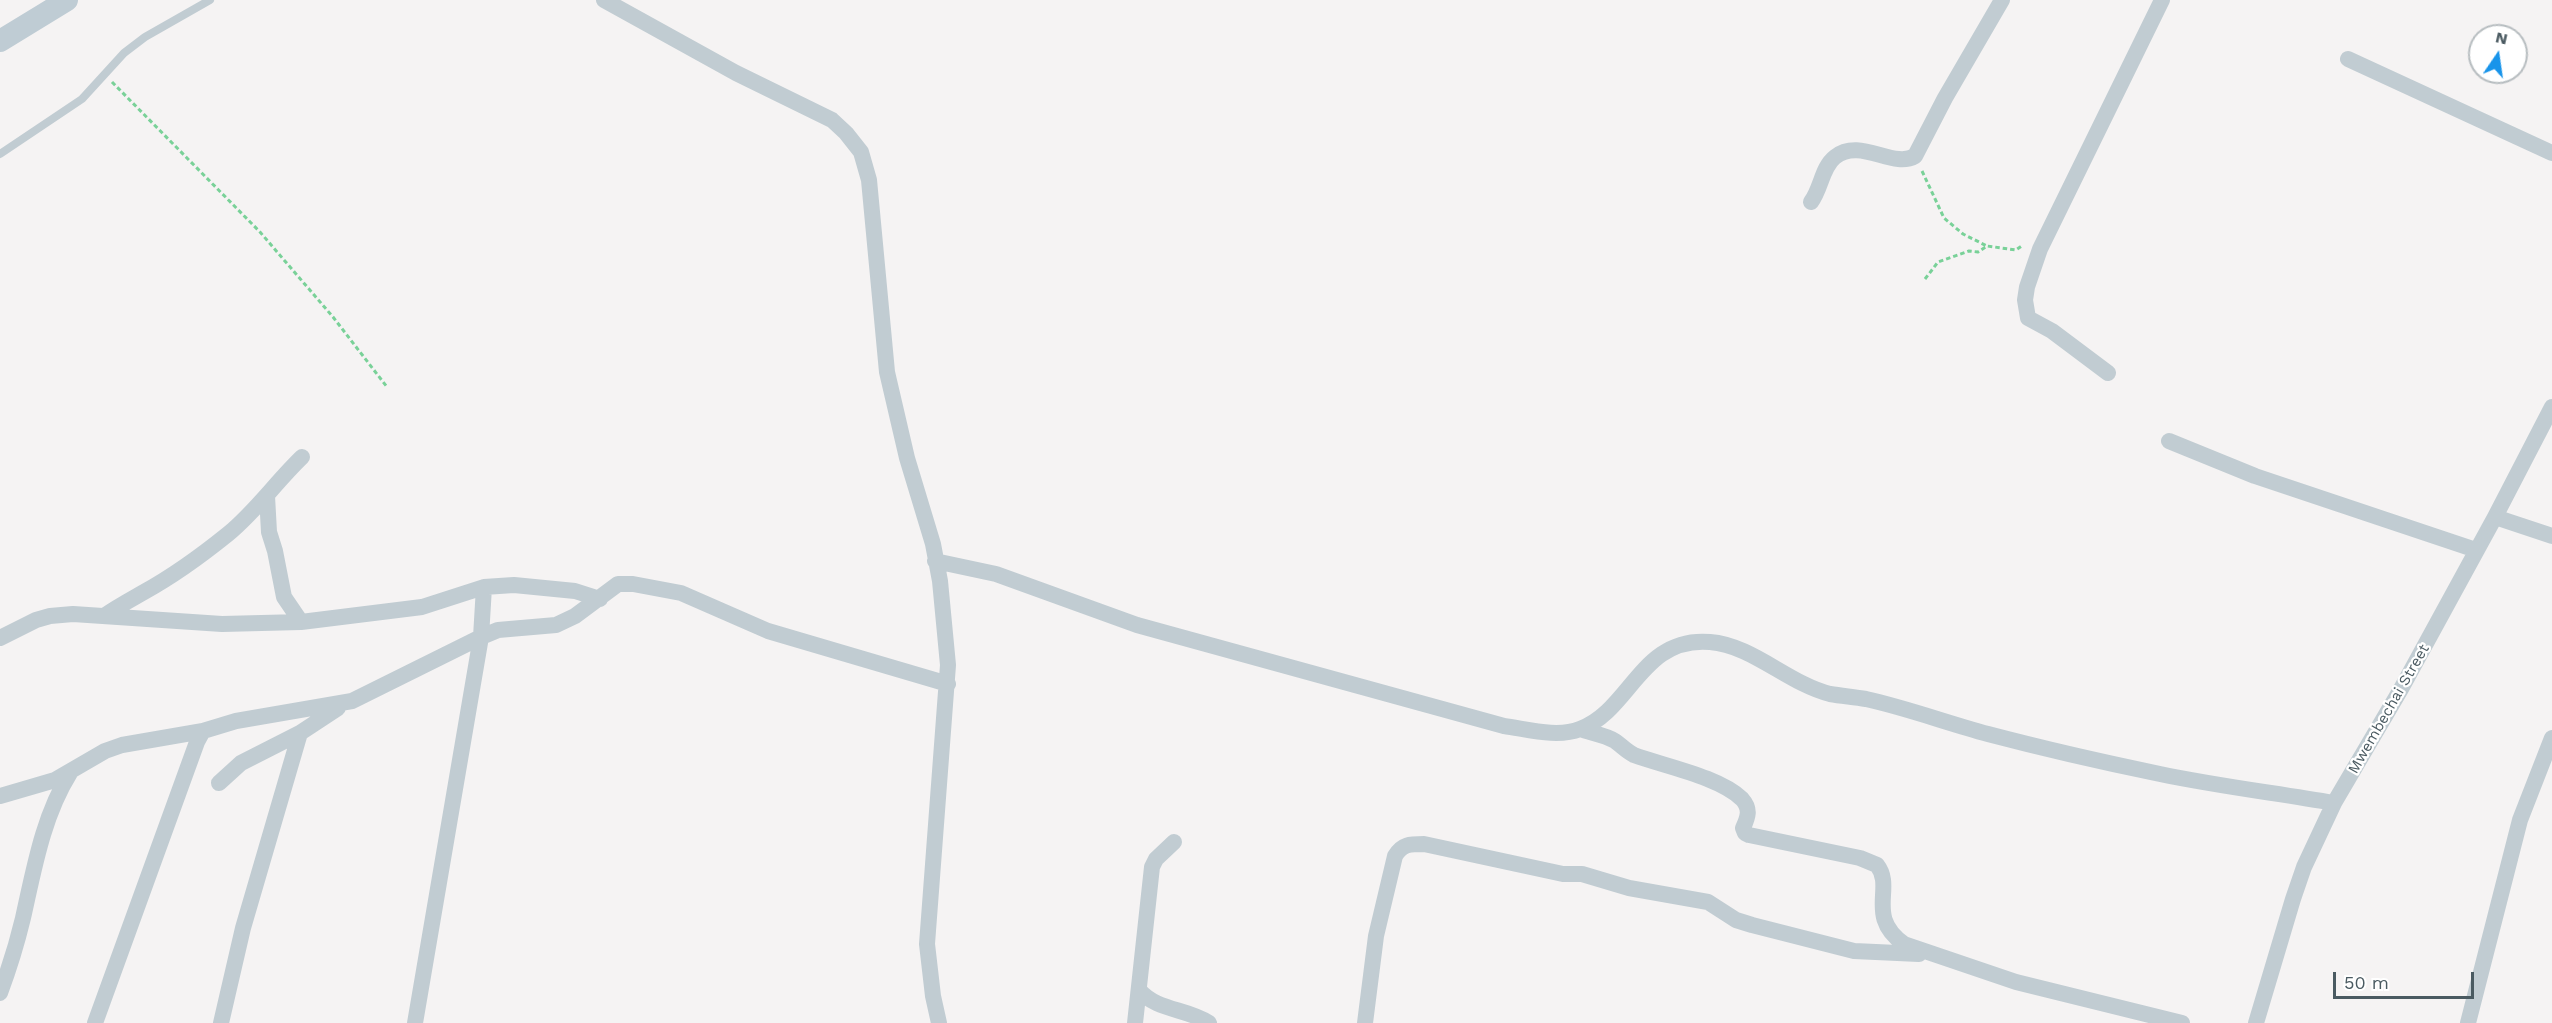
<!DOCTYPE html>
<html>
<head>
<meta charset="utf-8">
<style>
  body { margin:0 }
  #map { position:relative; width:2552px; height:1023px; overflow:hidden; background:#f5f3f3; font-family:"Work Sans",sans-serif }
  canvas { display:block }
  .north { position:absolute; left:2468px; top:24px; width:60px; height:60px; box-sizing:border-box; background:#fff; border:2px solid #b7bdc0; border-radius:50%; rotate:13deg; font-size:16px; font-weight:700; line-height:24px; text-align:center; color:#4a5a61 }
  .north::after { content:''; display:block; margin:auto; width:21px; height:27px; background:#1894ea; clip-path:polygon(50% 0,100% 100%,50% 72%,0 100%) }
  .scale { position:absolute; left:2333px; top:972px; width:141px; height:27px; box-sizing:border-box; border:3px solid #4a5a61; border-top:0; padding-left:8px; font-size:18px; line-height:21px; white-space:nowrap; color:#4a5a61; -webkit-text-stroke:4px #fff; paint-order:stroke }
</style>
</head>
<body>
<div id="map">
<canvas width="2552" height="1023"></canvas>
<div class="north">N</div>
<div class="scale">50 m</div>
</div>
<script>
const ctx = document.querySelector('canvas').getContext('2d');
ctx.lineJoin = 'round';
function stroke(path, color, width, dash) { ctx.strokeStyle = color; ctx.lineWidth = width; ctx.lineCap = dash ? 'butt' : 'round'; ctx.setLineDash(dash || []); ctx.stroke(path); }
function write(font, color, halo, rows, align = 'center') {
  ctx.font = font + ' "Work Sans",sans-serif'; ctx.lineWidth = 4.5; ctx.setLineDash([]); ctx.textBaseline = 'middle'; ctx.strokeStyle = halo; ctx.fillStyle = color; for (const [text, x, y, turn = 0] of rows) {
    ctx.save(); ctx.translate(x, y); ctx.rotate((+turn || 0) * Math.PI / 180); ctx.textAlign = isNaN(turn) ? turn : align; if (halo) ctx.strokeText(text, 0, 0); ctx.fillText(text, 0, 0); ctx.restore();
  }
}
const path = new Path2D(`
  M112,82L260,232L333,317L387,387
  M1922,171L1944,218L1963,234L1987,246
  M1925,279L1938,262L1969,251L1978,252L1987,246L2016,250L2023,245`);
const lane = new Path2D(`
  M0,154L82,99L124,53L145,37L210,0`);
const street = new Path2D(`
  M604,0L736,73L832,120L846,133L861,152L869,180L887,372L907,458L933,544L940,581L948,665L927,944L933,996L939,1023
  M2348,59L2552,153
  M1811,202C1821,189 1822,167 1835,157C1860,137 1893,169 1915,156L1945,98L2002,0
  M2108,373L2052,331L2028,318L2025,300L2027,287L2040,249L2162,0
  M2169,441L2255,476L2476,550
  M267,496L269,532L275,551L284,597L301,622
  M2495,517L2552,536
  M935,561L996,574L1137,625L1504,726C1527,729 1557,738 1580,729C1631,710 1641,636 1710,642C1752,645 1789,684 1830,694C1842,696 1854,697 1866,699C1907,708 1947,723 1988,734C2045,749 2102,762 2160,774C2217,786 2276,793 2334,803
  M104,616C117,607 130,600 144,592C173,576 202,555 228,534C256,511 276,482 302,457
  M0,638L36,620L50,616L73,614L222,624L301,622L422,607L484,587L514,585L575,591L600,599
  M1580,729C1591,733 1605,735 1615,741C1622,746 1626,751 1634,755C1664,766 1720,777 1742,799C1751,809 1748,817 1743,828L1745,833L1749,835L1860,858L1877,865C1895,888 1865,916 1904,944L2016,982L2182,1023
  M219,783L241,763L300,733L338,708
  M0,796L55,780L105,751L122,745L203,731L236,721L352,701L481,637L498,630L556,625L575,616L618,584H633L681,593L768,631L948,684
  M1139,990C1157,1011 1186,1008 1209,1023
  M0,993C9,969 17,943 23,918C34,869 43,816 70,773
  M95,1023L197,742L203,731
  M221,1023L243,928L300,733
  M415,1023L481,637L484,587
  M1135,1023L1152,867L1156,859L1174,842
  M1365,1023L1376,936L1395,856C1402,844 1410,844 1424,844L1563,874H1582L1629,888L1708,902L1736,920L1752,925L1854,951L1919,954
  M2256,1023L2293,899L2304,867L2334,803L2401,689L2495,517L2552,407
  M2468,1023L2520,820L2552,738`);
const secondary = new Path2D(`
  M0,41L67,0`);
const streetNames = [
  ["Mwembechai Street",2389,709,-60]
];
stroke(path, '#79d198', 3, [4.5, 3]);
stroke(lane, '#c1ccd2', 8);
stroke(street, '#c1ccd2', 16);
stroke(secondary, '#bfccd4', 22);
write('15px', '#4a5a61', '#fff', streetNames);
</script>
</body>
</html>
